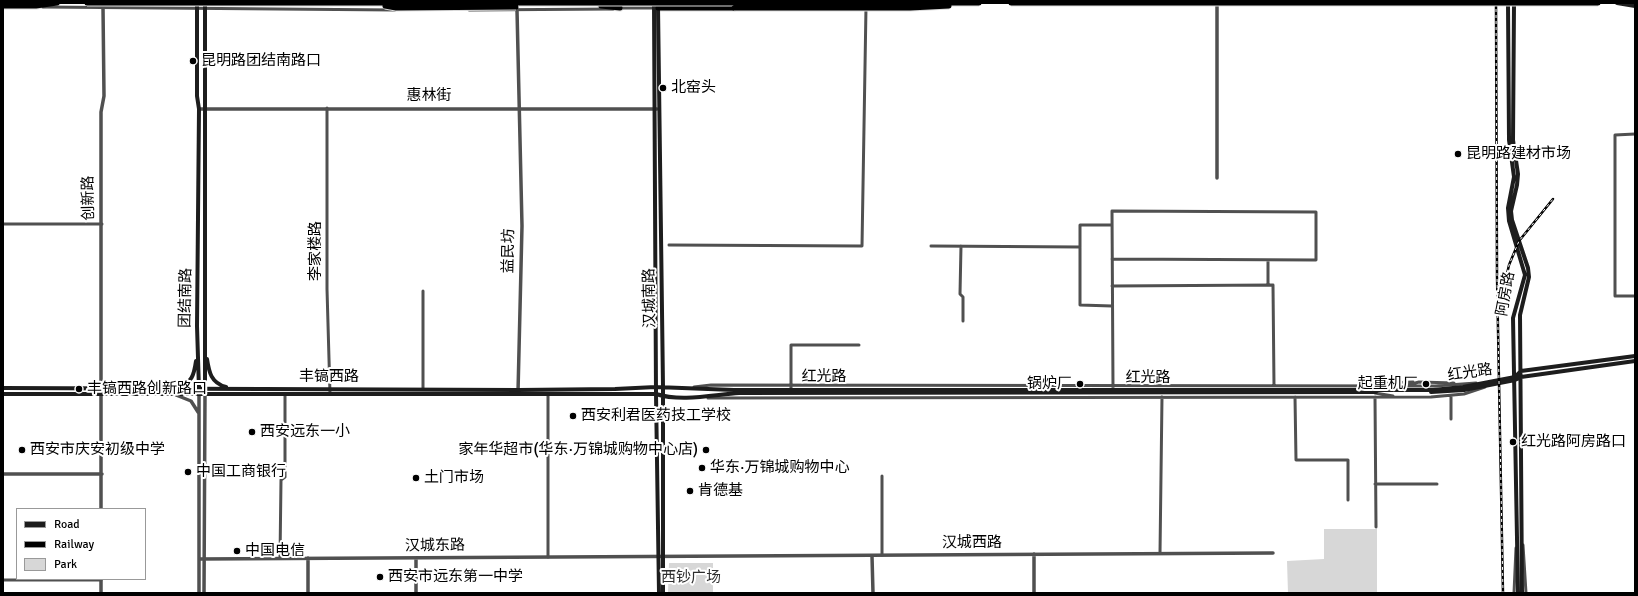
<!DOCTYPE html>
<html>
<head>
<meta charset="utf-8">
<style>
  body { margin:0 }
  #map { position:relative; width:1638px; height:596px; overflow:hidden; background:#fff; font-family:Signika,sans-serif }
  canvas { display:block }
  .frame { position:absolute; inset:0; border:4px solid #000; pointer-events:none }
  .legend { position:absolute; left:16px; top:508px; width:130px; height:72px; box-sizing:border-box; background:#fff; border:1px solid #999; margin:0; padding:5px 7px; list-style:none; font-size:12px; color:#000 }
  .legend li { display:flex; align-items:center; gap:8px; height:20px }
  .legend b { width:20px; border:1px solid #999 }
</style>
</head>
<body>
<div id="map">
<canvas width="1638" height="596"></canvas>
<div class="frame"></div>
<ul class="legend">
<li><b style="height:5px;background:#1d1d1d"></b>Road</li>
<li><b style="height:5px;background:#000"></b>Railway</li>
<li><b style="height:11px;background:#d7d7d7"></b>Park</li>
</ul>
</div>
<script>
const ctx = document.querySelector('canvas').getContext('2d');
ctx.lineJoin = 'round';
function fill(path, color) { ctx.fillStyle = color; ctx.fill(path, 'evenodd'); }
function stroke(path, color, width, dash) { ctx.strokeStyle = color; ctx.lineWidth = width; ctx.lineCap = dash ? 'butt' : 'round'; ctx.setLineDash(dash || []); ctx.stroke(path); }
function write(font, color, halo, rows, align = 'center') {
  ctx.font = font + ' Signika,"Noto Sans SC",sans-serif'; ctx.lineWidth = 4; ctx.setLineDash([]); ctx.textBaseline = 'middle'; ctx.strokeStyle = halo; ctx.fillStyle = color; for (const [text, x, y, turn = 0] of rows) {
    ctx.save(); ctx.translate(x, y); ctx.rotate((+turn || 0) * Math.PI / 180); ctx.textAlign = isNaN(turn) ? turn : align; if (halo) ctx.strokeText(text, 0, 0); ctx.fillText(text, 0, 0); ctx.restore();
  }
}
const green = new Path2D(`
  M1324,529H1377V593H1288L1287,561L1324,559Z
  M669,563H713V593H668Z`);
const minor = new Path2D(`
  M43,7L395,10
  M619,8H655
  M469,10L613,9
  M327,108V289L330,394
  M1635,134L1615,135V296H1635
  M3,224H102
  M1112,225H1080V305L1112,306
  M669,245L862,246L866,7
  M931,246L1080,247
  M961,246L960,294L963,297V321
  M1112,259L1316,260V212L1112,211C1112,270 1113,329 1113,388
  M1268,285V260
  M1112,286L1273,285L1274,386
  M1363,384L1413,382
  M1408,385L1419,382L1454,383
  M694,387L711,385L1435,386L1476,383
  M791,388V345H859
  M423,389V291
  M1375,393L1393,396
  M548,394V557
  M1451,396V419
  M1295,397L1296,460H1348V500
  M1375,397L1376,527
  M708,398L1431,397L1464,394L1485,387
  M1375,484H1437
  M1523,545L1526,593
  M1160,553L1162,397
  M882,555V476
  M280,558L281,480L285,477V394
  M3,580H101
  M1514,593L1516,548`);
const tertiary = new Path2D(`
  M517,10L522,226L518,392
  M199,109H657
  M1217,178V3
  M199,394V593
  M176,395L191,401L198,412
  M3,474H102
  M101,509V112L104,96L103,7
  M872,556L873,593
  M308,558V593
  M199,559L1273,553
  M416,559V593
  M101,579V593
  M204,593L205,395
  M1034,593V554`);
const secondary = new Path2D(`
  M197,3V96L199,109L197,326L199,390
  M205,3V390
  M654,3L656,394L659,593
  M1508,3L1509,140L1514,177L1508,208L1509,221L1525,275L1513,318L1518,593
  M1514,3L1513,140L1518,174L1517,185L1511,211L1512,220L1528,268L1529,277L1520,315L1522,593
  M1617,3L1635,6
  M658,6L663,387V593
  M207,359C209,372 211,383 226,387
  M178,387C192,383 194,375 196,361
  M3,388L518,390L615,389L656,387L734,390H1433L1463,387L1515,377L1521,371L1635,356
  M1431,392L1464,390L1515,380L1521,377L1635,361
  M3,394H656C681,402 712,395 739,393L1376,392`);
const trunk = new Path2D(`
  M3,6H36L57,3
  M601,6L620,8
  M658,8H734`);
const rail = new Path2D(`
  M1496,3L1497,276L1503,593
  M1502,296L1509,265L1519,241L1553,199`);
const trunkBridge = new Path2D(`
  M87,3H979
  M1011,3H1598
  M385,6L396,8L516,7
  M734,8H910L949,6`);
const markers = [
  [193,61,4,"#000"],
  [663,88,4,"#000"],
  [1458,154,4,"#000"],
  [1080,384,4,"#000"],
  [1426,384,4,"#000"],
  [79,389,4,"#000"],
  [573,416,4,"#000"],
  [252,432,4,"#000"],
  [1513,442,4,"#000"],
  [22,450,4,"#000"],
  [706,450,4,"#000"],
  [702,468,4,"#000"],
  [188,472,4,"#000"],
  [416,478,4,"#000"],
  [690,491,4,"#000"],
  [237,551,4,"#000"],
  [380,577,4,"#000"]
];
const poiNames = [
  ["昆明路团结南路口",201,61],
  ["北窑头",671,88],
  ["昆明路建材市场",1466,154],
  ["锅炉厂",1072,384,"right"],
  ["起重机厂",1418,384,"right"],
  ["丰镐西路创新路口",87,389],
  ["西安利君医药技工学校",581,416],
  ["西安远东一小",260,432],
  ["红光路阿房路口",1521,442],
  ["西安市庆安初级中学",30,450],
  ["家年华超市(华东·万锦城购物中心店)",698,450,"right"],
  ["华东·万锦城购物中心",710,468],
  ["中国工商银行",196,472],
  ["土门市场",424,478],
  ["肯德基",698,491],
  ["中国电信",245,551],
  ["西安市远东第一中学",388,577]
];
const streetNames = [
  ["惠林街",429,96],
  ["创新路",89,198,-91],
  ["李家楼路",316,251,-90],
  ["益民坊",509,251,-89],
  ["阿房路",1506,294,-80],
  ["团结南路",186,298,-89],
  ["汉城南路",650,298,-91],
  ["红光路",1470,373,-8],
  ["丰镐西路",329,377],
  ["红光路",824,377],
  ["红光路",1148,378],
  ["汉城西路",972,543],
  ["汉城东路",435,546,-1]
];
const parkNames = [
  ["西钞广场",691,578]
];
fill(green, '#d7d7d7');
stroke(trunk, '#dbdbdb', 7);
stroke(minor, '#505050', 3);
stroke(tertiary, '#505050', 3.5);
stroke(secondary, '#1d1d1d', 4);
stroke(trunk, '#000', 5);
stroke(rail, '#000', 2.5);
stroke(rail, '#fff', 1, [3]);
stroke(trunkBridge, '#dbdbdb', 7, []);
stroke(trunkBridge, '#000', 5);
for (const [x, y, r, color] of markers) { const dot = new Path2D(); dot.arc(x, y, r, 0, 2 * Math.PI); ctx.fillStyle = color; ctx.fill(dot); stroke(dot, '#fff', 1.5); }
write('15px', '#000', '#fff', poiNames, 'left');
write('15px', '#000', '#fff', streetNames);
write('15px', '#2e2e2e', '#fff', parkNames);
</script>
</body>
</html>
